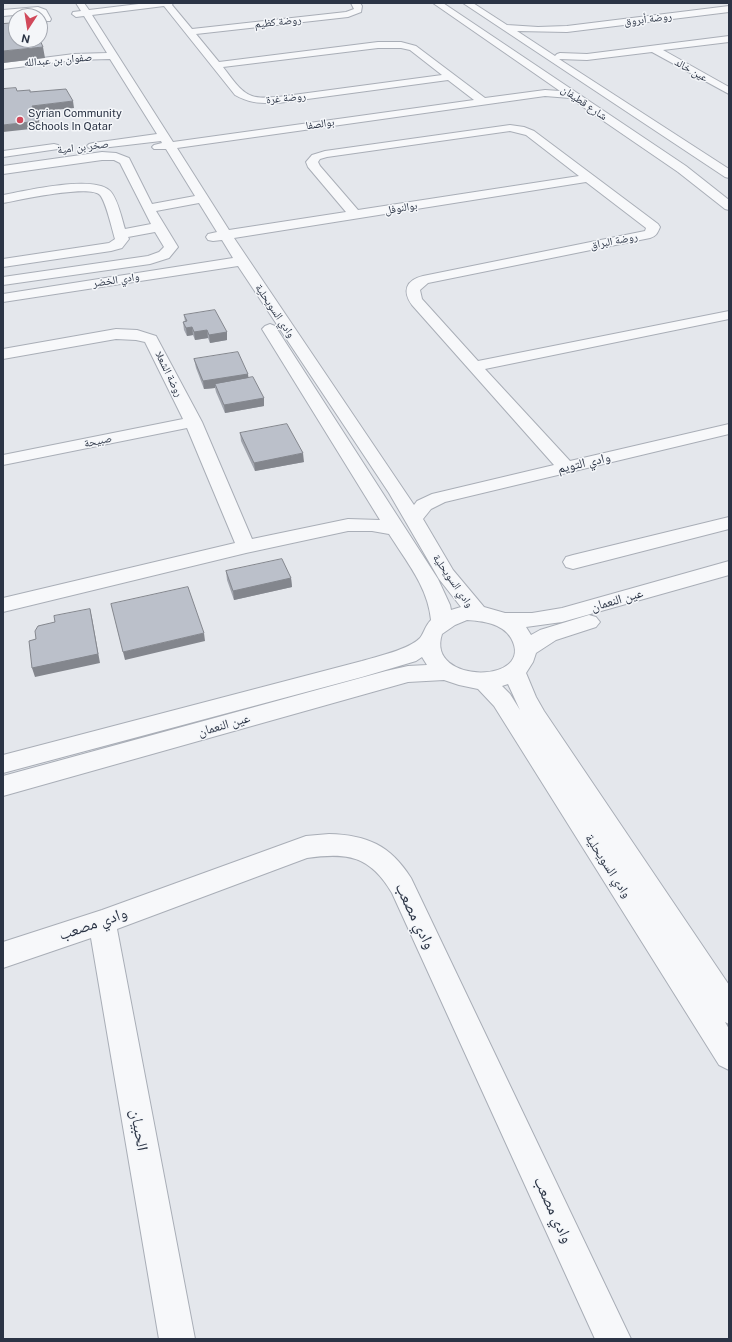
<!DOCTYPE html>
<html>
<head>
<meta charset="utf-8">
<style>
  body { margin:0 }
  #map { position:relative; width:732px; height:1342px; overflow:hidden; background:#e4e7ec; font-family:"Public Sans",sans-serif }
  canvas { display:block }
  .frame { position:absolute; inset:0; border:4px solid #2b3445; pointer-events:none }
  .north { position:absolute; left:8px; top:8px; width:40px; height:40px; box-sizing:border-box; background:#f4f6f9; border:1px solid #a4a8b1; border-radius:50%; rotate:192deg; font-size:11px; font-weight:700; line-height:16px; text-align:center; color:#2b3445 }
  .north::after { content:''; display:block; margin:auto; width:14px; height:18px; background:#d1495b; clip-path:polygon(50% 0,100% 100%,50% 72%,0 100%) }
</style>
</head>
<body>
<div id="map">
<canvas width="732" height="1342"></canvas>
<div class="frame"></div>
<div class="north">N</div>
</div>
<script>
const ctx = document.querySelector('canvas').getContext('2d');
ctx.lineJoin = 'round';
function stroke(path, color, width, dash) { ctx.strokeStyle = color; ctx.lineWidth = width; ctx.lineCap = dash ? 'butt' : 'round'; ctx.setLineDash(dash || []); ctx.stroke(path); }
function fill(path, color) { ctx.fillStyle = color; ctx.fill(path, 'evenodd'); }
function write(font, color, halo, rows, align = 'center') {
  ctx.font = font + ' "Public Sans","Noto Naskh Arabic",sans-serif'; ctx.lineWidth = 3; ctx.setLineDash([]); ctx.textBaseline = 'middle'; ctx.strokeStyle = halo; ctx.fillStyle = color; for (const [text, x, y, turn = 0] of rows) {
    ctx.save(); ctx.translate(x, y); ctx.rotate((+turn || 0) * Math.PI / 180); ctx.textAlign = isNaN(turn) ? turn : align; if (halo) ctx.strokeText(text, 0, 0); ctx.fillText(text, 0, 0); ctx.restore();
  }
}
const minor = new Path2D(`
  M76,3H84L89,10L147,3H173L172,5L192,29L346,12L354,9L351,3H360L362,6L361,12L348,17L196,34L219,62L378,42H401L416,46L485,98L545,90L560,91L433,3H443L686,166L729,200V210L725,209L678,172L570,98L545,96L177,148L229,230L346,212L308,167L306,162L312,155L325,151L510,125L524,127L534,131L658,224L660,227C657,234 656,236 650,238L428,283L420,290L422,299L478,361L729,311V319L485,369L570,461L729,424V434L445,502L431,509L423,519L453,570L484,607L505,613H532L562,608L729,561V575L562,622L526,627L531,635L540,630L589,615L596,617L600,622L596,627L556,640L536,653L533,662L526,673L536,697L544,711L729,985V1024L725,1022L729,1029V1070L719,1065L494,706L478,689L459,685L444,680L408,682L3,796V776L386,671L408,666L427,665L422,657L416,661L362,677L3,773V755L362,661C376,657 410,649 420,638C424,633 425,626 431,620C428,587 406,561 389,534L372,531H348L246,553L3,612V598L235,543L187,428L3,465V455L183,419L145,342L136,340L116,339L3,359V349L116,329L137,330L156,336L202,422L252,539L348,519L380,520L262,329L265,326L270,324L275,326L438,579L450,605L451,610L461,607L439,579L389,493L238,266L3,302V294L233,258L222,240L213,241L208,240L206,237L208,234L217,232L199,203L156,211L178,247L169,258L150,264L3,285V277L148,256L159,252L164,247L155,232L128,237L129,239L122,248L111,251L3,267V259L109,243L115,239C112,229 106,202 100,195C90,184 19,200 3,203V195C25,191 91,175 109,190C117,196 122,219 125,229L151,224L120,163L114,160H102L3,174V166L102,152L116,153L129,158L152,204L195,196L166,149H154L152,147L154,145L162,143L161,141L93,149L89,148L87,146L89,144L93,143L157,134L110,59L74,60L3,69V63L74,54L107,53L84,16L76,17L72,14L73,12L81,11ZM164,6L235,95C251,104 261,103 278,103L448,80L474,100L173,142L92,15ZM378,48H401L410,50L442,75L278,97C270,97 260,99 252,96C240,92 231,77 223,67ZM510,131L526,135L579,176L358,210L320,166L318,162L320,159L327,157ZM586,182L646,228L645,231L423,276C406,280 402,291 412,305L554,465L432,494L417,501L414,505L234,238ZM467,620C482,621 502,623 511,638C537,684 425,685 442,634L455,625ZM508,684L520,710L510,694L502,686Z
  M463,3H473L507,25L538,27L567,26L729,6V12L567,32L517,31L555,56L557,54L560,53L587,54L729,36V42L663,50L729,87V94L652,52L587,60L559,59L729,169V178L725,177Z
  M38,7L46,10L51,19L50,21H44L40,14L37,13L3,16V10Z
  M54,144L58,145L60,147L58,149L3,157V151Z
  M729,517V529L573,569L566,567L563,562L566,557L573,555Z
  M329,834C367,835 390,845 411,878L631,1339H595L392,893C370,856 348,852 307,858L117,929L195,1339H159L91,938L3,968V942L102,910L306,836Z`);
const wall = new Path2D(`
  M184,315L227,332V340L210,343L208,338L195,340L193,335L187,336L184,330L183,322H185Z
  M194,359L248,374V378L264,398V406L225,413L216,392L215,388L204,389L196,368Z
  M240,433L304,462L255,471L241,441Z
  M226,571L291,578L292,587L234,600L227,580Z`);
const shadedWall = new Path2D(`
  M43,47L45,58L3,63V51Z
  M73,101L74,108L34,112L32,106Z
  M39,121L40,128L3,132V125Z
  M192,327L193,335L187,336L186,328Z
  M207,330L208,338L195,340L194,332Z
  M227,332V340L210,343L209,335Z
  M248,374L249,382L215,384V388L204,389L203,381Z
  M264,398V406L225,413L224,405Z
  M303,453L304,462L255,471L254,463Z
  M291,578L292,587L234,600L233,591Z
  M90,609L92,618L100,663L35,677L32,668Z
  M204,633L205,641L125,660L123,652Z`);
const building = new Path2D(`
  M16,23V40H40L43,47L3,51V24Z
  M16,88L17,91L30,90V92L66,89L73,101L32,106L39,121L3,125V89Z
  M215,310L227,332L209,335L207,330L194,332L192,327L186,328L183,322L187,321L184,315Z
  M238,352L248,374L203,381L194,359Z
  M253,377L264,398L224,405L215,384Z
  M287,424L303,453L254,463L240,433Z
  M282,559L291,578L233,591L226,571Z
  M188,587L204,633L123,652L111,604Z
  M90,609L98,654L32,668L29,641L36,639L35,631L38,626L55,622L54,616Z`);
const markers = [
  [20,120,4,"#d1495b"]
];
const farStreetnames = [
  ["روضة أبروق",648,19,-7],
  ["روضة كظيم",278,22,-6],
  ["صفوان بن عبدالله",58,60,-5],
  ["عين خالد",691,70,29],
  ["روضة غرة",286,98,-6],
  ["شارع قطيفان",584,103,34],
  ["بوالصفا",320,124,-8],
  ["صخر بن امية",83,147,-7],
  ["بوالنوفل",401,208,-9],
  ["روضة البراق",614,241,-11],
  ["وادي الخضر",116,280,-9],
  ["وادي السويحلية",275,311,56],
  ["روضة الشعلا",169,374,64],
  ["صبيحة",98,441,-12],
  ["وادي السويحلية",453,581,55]
];
const farPoinames = [
  ["Syrian Community",28,114],
  ["Schools In Qatar",28,127]
];
const streetNames = [
  ["وادي التويم",584,463,-13],
  ["عين النعمان",617,600,-16],
  ["عين النعمان",224,725,-16],
  ["وادي السويحلية",608,866,57]
];
const nearStreetnames = [
  ["وادي مصعب",415,916,64],
  ["وادي مصعب",93,924,-19],
  ["الحبيان",139,1130,80],
  ["وادي مصعب",553,1210,65]
];
stroke(minor, '#a9aeb7', 2);
fill(minor, '#f7f8fa');
fill(wall, '#a1a5ae');
fill(shadedWall, '#83868d');
fill(building, '#bbc0ca');
stroke(building, '#83868d', 1);
for (const [x, y, r, color] of markers) { const dot = new Path2D(); dot.arc(x, y, r, 0, 2 * Math.PI); ctx.fillStyle = color; ctx.fill(dot); stroke(dot, '#f4f6f9', 1.5); }
write('11px', '#2b3445', '#f4f6f9', farStreetnames);
write('11px', '#2b3445', '#f4f6f9', farPoinames, 'left');
write('13px', '#2b3445', '#f4f6f9', streetNames);
write('16px', '#2b3445', '#f4f6f9', nearStreetnames);
</script>
</body>
</html>
